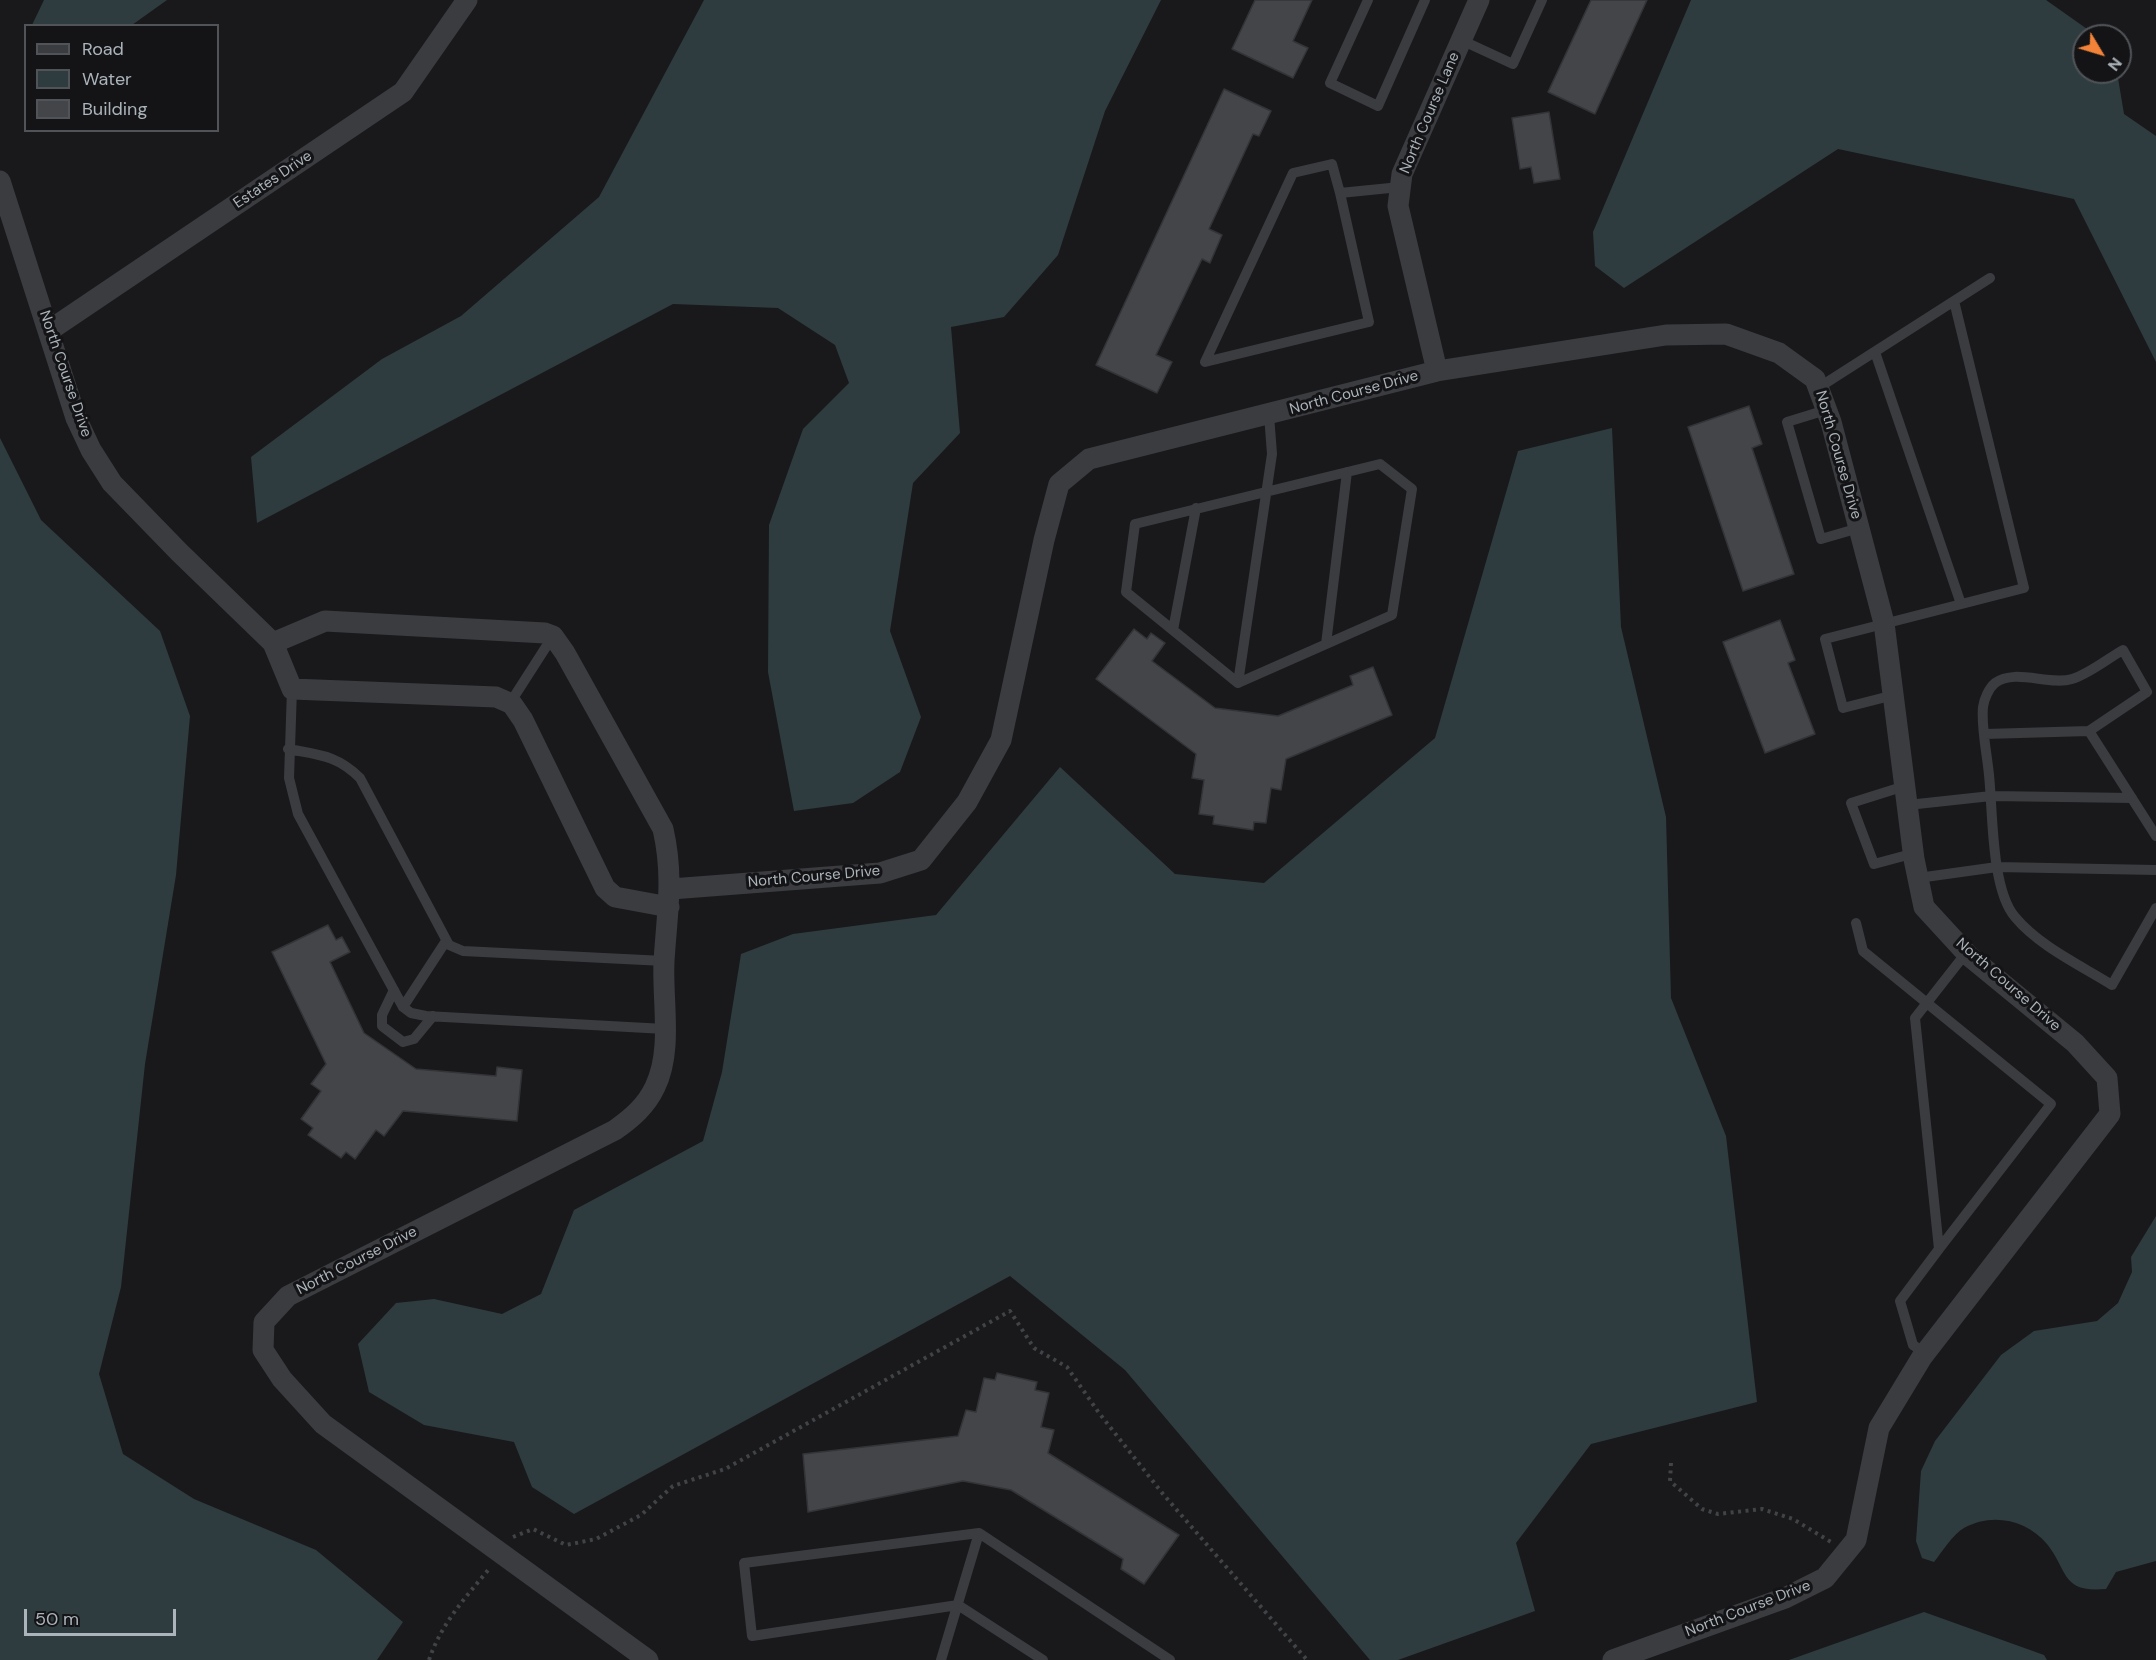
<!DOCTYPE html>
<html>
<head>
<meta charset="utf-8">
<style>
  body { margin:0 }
  #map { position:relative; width:2156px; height:1660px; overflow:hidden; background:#19191b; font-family:"DM Sans",sans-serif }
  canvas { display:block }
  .legend { position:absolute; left:24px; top:24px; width:195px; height:108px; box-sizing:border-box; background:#141416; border:2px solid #505458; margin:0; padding:8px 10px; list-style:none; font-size:18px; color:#abb4bb }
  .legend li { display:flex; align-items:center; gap:12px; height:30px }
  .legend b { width:30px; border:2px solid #505458 }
  .north { position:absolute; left:2072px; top:24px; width:60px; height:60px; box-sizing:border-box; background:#141416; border:2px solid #505458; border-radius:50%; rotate:128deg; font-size:16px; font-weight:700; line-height:24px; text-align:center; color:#abb4bb }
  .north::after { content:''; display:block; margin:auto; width:21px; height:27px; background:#f38339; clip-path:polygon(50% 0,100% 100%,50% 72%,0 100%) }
  .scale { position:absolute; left:24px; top:1609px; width:152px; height:27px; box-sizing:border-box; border:3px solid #abb4bb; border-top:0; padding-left:8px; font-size:18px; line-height:21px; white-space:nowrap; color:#abb4bb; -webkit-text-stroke:4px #141416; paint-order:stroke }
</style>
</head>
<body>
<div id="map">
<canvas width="2156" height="1660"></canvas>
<ul class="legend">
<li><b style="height:8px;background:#3a3c40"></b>Road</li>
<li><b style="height:16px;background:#2e3c3f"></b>Water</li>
<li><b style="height:16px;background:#434548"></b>Building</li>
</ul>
<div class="north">N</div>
<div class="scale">50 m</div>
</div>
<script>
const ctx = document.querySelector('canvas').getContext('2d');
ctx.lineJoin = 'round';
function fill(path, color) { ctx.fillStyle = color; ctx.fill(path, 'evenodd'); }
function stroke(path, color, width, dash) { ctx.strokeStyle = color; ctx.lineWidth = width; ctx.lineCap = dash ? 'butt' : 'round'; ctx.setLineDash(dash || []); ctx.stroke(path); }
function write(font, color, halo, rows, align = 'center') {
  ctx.font = font + ' "DM Sans",sans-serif'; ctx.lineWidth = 6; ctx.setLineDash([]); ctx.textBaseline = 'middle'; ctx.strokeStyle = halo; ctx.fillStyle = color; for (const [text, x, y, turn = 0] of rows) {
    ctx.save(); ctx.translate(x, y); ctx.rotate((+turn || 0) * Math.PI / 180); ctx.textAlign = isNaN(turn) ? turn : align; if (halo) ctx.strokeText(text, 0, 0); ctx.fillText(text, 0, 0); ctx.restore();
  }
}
const water = new Path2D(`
  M44,0H167L132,25H32Z
  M704,0H1161L1105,111L1058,255L1004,317L951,327L960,433L913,483L890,631L921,717L900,772L853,803L794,811L768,672L769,525L803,429L849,383L835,345L778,308L673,304L257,523L251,457L382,359L461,316L599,197Z
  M1691,0H2046L2097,36H2084V72H2117L2124,114L2156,136V362L2074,199L1838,149L1624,288L1595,266L1593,232Z
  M1612,428L1621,627L1666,817L1671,998L1726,1136L1757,1402L1591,1444L1516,1543L1535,1611L1398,1660H1370L1125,1370L1010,1276L574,1514L532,1487L514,1442L424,1425L369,1392L358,1344L396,1303L434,1299L502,1314L541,1294L574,1210L703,1141L722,1072L741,954L793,934L936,915L1060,767L1175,874L1264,883L1435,738L1518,451Z
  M0,438L41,520L160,631L190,716L176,875L145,1064L121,1287L99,1374L123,1454L194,1499L316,1550L403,1622L377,1660H0Z
  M2156,1216V1561L2116,1572L2106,1589C2061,1593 2069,1572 2047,1544C2027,1520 1992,1512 1964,1528C1953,1534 1942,1552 1934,1562L1922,1558L1916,1541L1921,1471L1935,1441L2001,1355L2034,1331L2097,1321L2118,1303L2132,1272L2131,1257Z
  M1924,1612L2044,1655L2047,1660H1789Z`);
const building = new Path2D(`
  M1255,0H1312L1293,41L1308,48L1293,78L1232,49Z
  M1591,0H1647L1595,114L1548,92Z
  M1224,89L1271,111L1259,136L1253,134L1209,229L1222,235L1210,263L1202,259L1156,355L1172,362L1157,393L1096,365Z
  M1549,112L1560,179L1534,183L1531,167L1520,169L1512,118Z
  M1749,406L1762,444L1752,448L1794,574L1743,591L1688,427Z
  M1780,620L1795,660L1788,663L1815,734L1765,753L1723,642Z
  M1134,629L1147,639L1151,633L1165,643L1152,661L1215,708L1278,716L1353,685L1350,676L1373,667L1392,715L1286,759L1281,790L1271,788L1266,823L1254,822L1253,830L1213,824L1214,816L1199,814L1204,780L1192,778L1196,754L1096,679Z
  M328,925L336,940L342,937L350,952L330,962L364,1033L416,1069L496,1076L497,1067L522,1070L517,1121L403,1111L384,1136L376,1130L355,1159L346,1152L341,1158L308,1135L313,1128L301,1119L321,1091L311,1084L326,1064L272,952Z
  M997,1373L1037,1382L1035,1390L1049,1393L1041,1427L1054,1430L1048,1453L1179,1535L1144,1584L1121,1569L1123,1559L1011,1490L963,1481L808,1512L803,1454L958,1436L966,1410L976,1412L984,1378L995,1380Z`);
const path = new Path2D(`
  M1671,1463L1670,1481L1702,1509L1718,1514L1762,1509L1793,1519L1831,1542
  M513,1537L533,1529L566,1545L596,1539L641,1515L673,1486L725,1469L1010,1311L1034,1348L1067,1367L1099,1413L1163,1494L1307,1660
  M429,1660C441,1624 465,1598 489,1569`);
const lane = new Path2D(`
  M1368,0L1330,83L1378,106L1425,0
  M1461,40L1513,64L1542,0
  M1340,193L1369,322L1205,362L1293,173L1332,164L1340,193L1400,187
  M1954,301L1990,278
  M1875,352L1961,604
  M1818,388L1954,301L2024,588L1825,639L1843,708L1894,695
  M1826,410L1787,422L1821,539L1859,528
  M1173,630L1196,508
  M1326,644L1347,472
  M1238,683L1392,615L1412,489L1380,464L1135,524L1126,592L1238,683L1272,454L1269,415
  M292,689L289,778L298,814L403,1007L411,1013L426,1016L665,1029
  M510,703L553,636
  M2089,731L2156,836
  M1985,734L2089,731L2147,692L2123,650C2107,659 2089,674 2072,679C2049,686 2015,668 1995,683C1989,688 1984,699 1983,707C1981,728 1987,753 1989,775C1993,812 1991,889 2015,917C2039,946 2080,965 2112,985L2156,908
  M288,749C319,755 337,755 360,778L449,945L463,951L664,961
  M1905,786L1851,803L1874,864L1915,853
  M1908,805L1991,796L2132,798
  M1918,878L1997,867L2156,870
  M1856,923L1863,951L2051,1104L1939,1249
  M394,990L382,1015V1026L403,1042L414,1039L433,1016
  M403,1007L446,941
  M1925,1353L1913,1345L1900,1301L1939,1249L1915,1018L1966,953
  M979,1533L744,1563L752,1636L958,1605L1043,1660
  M941,1660L979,1533L1170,1660`);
const street = new Path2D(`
  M0,181L76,418L91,450L112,483L179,552L273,643L292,689L496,697L512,704L523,720L605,888L615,897L669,907
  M50,330L403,92L467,0
  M1437,371L1398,206L1402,174L1479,0
  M273,643L325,621L545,633L553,636L565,653L663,829C674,877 667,913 664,961C662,1001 673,1050 655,1087C646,1106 632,1118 615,1130L288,1296L264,1322L263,1350L282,1379L323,1424L648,1660
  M671,889L880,873L921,860L967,802L1001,740L1044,540L1059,484L1089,459L1437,371L1666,335L1726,334L1779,353L1815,379L1831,422L1884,623L1914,859L1924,907L1969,956L2075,1043L2107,1078L2110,1114L1922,1357L1879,1428L1856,1540L1825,1578L1785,1598L1613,1660`);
const streetNames = [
  ["North Course Lane",1430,113,-67],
  ["Estates Drive",273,180,-34],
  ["North Course Drive",65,374,71],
  ["North Course Drive",1354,393,-15],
  ["North Course Drive",1838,455,74],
  ["North Course Drive",814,877,-5],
  ["North Course Drive",2008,985,41],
  ["North Course Drive",357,1261,-27],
  ["North Course Drive",1748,1609,-21]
];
fill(water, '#2e3c3f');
fill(building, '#434548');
stroke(building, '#333437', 1.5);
stroke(path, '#404447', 4, [3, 4.5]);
stroke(lane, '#3a3c40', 10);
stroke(street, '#3a3c40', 21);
write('15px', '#abb4bb', '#141416', streetNames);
</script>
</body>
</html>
